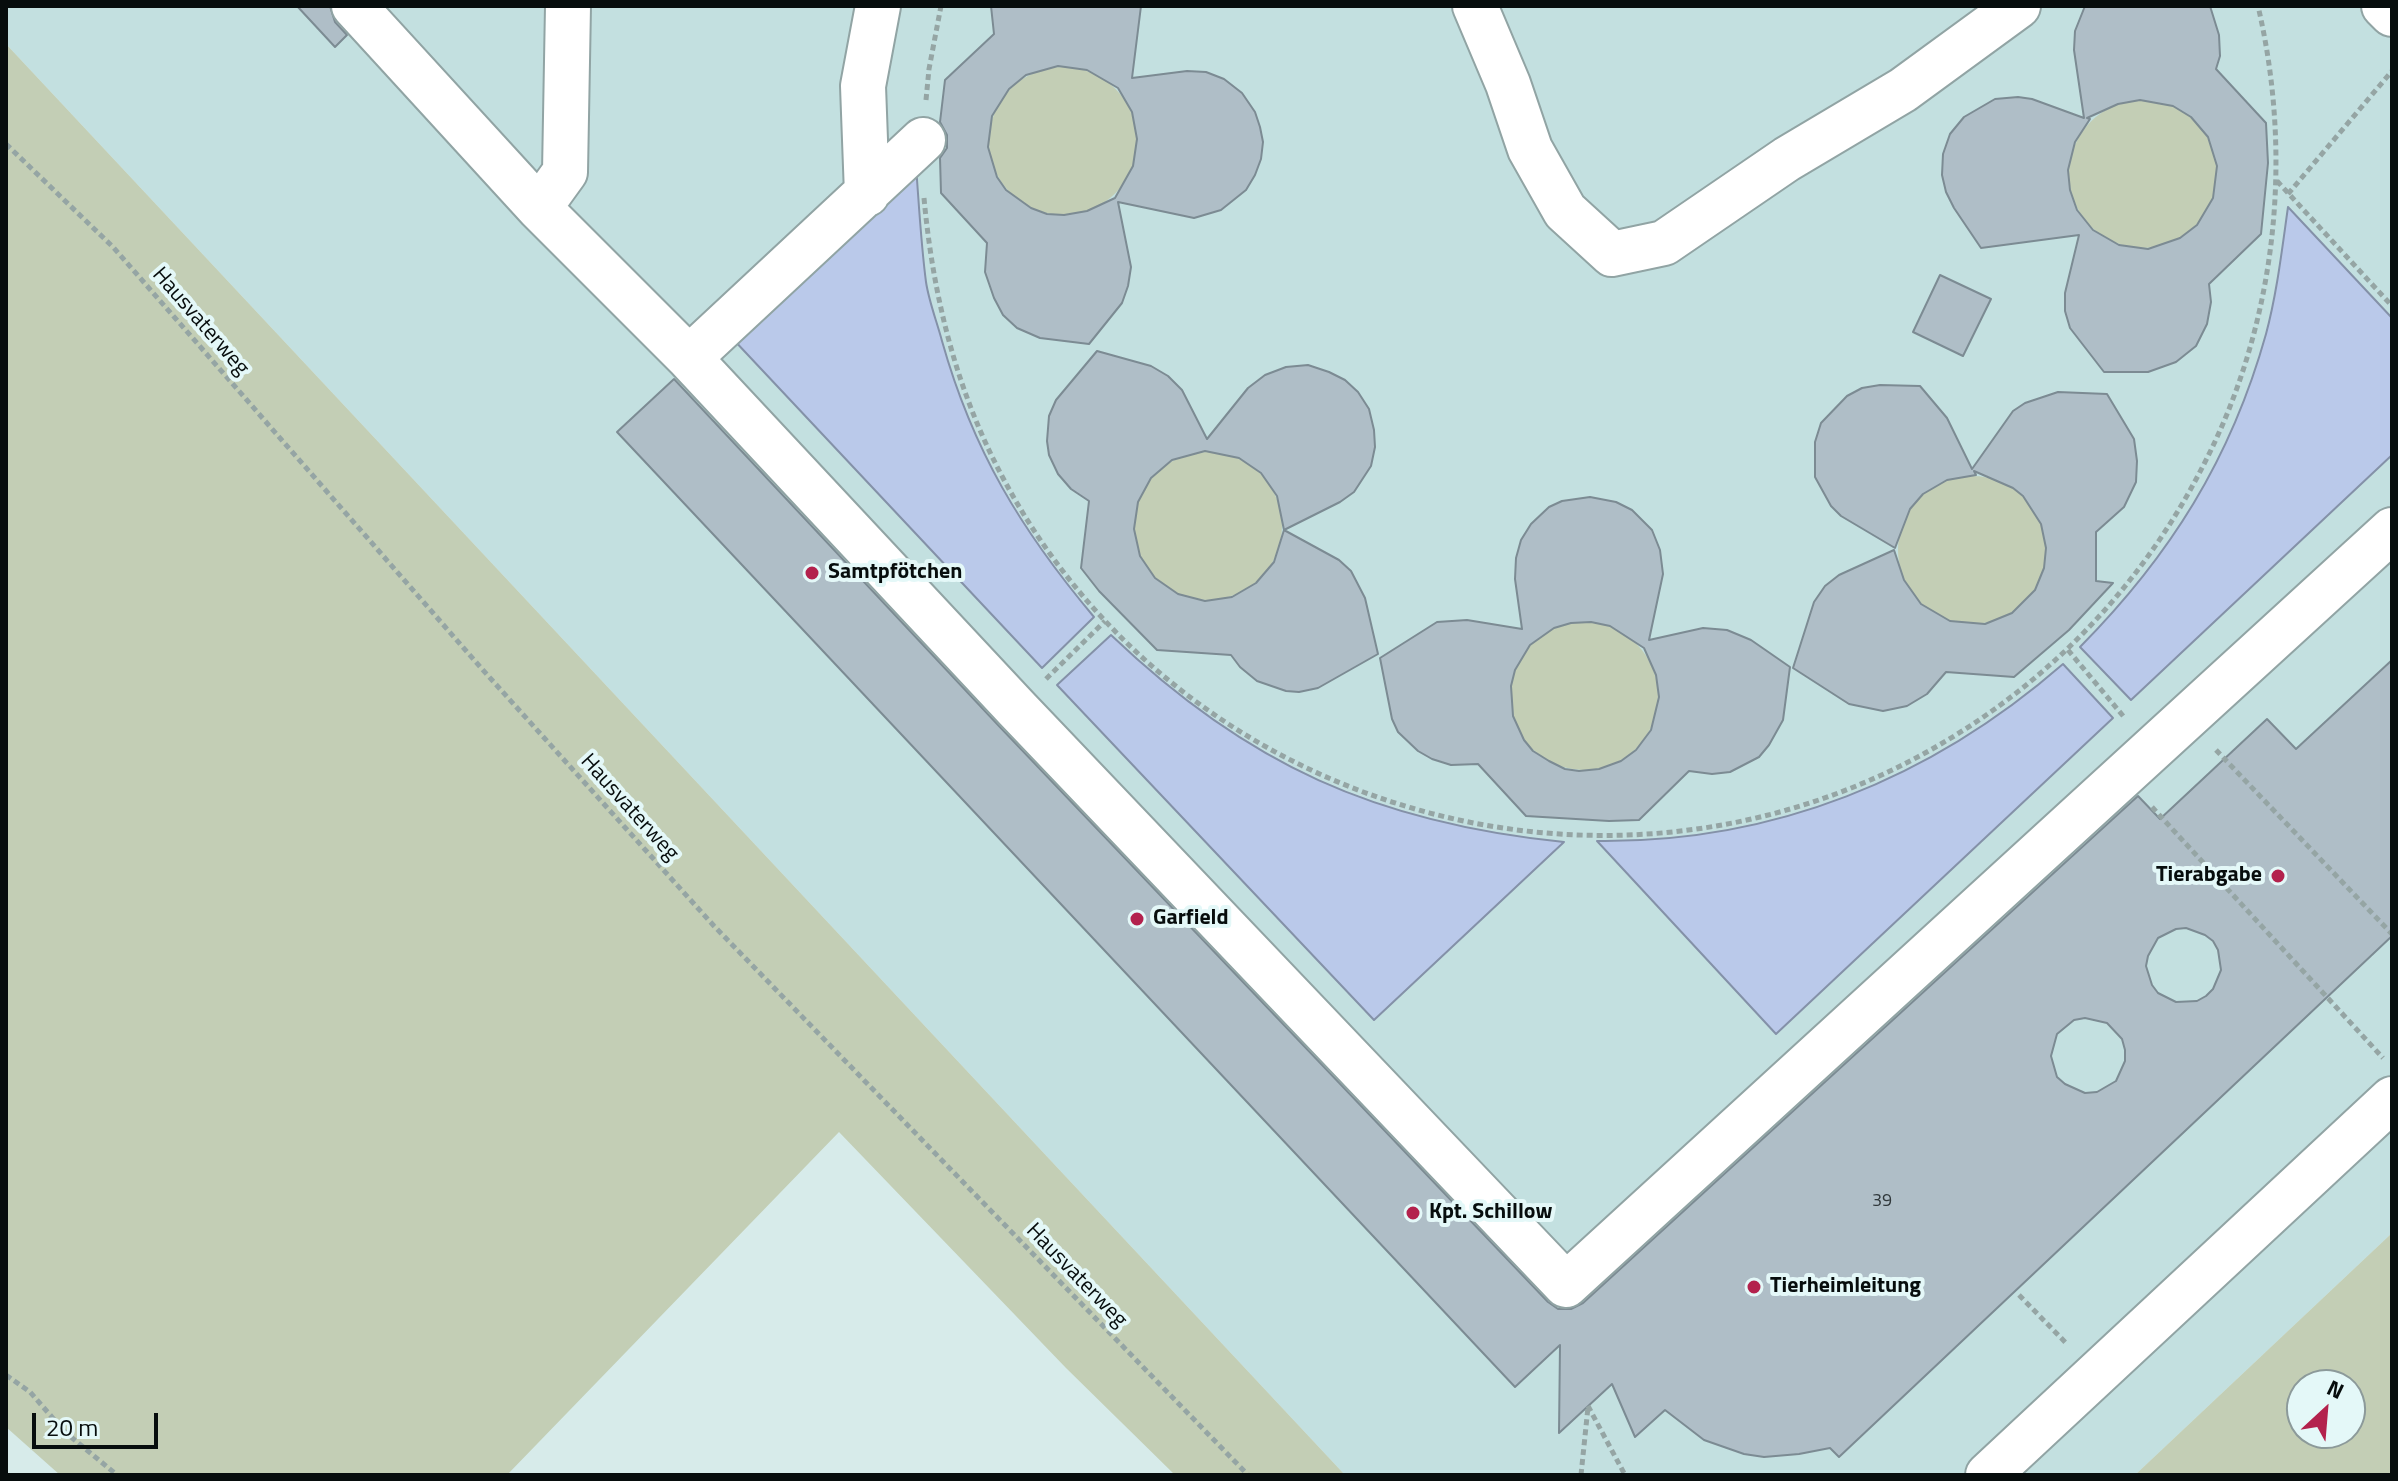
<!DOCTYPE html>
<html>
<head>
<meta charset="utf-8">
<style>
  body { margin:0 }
  #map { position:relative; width:2398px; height:1481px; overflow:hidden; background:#d7ebea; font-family:"Titillium Web",sans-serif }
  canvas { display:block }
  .frame { position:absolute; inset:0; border:8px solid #070d0d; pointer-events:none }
  .north { position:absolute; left:2286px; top:1369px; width:80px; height:80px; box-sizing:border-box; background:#e4f8f8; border:2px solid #8c9a9a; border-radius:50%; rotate:26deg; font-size:22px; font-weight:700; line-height:32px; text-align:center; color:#070d0d }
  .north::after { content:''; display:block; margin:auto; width:28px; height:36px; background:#b3224d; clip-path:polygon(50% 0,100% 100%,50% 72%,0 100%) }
  .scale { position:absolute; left:32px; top:1413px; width:126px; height:36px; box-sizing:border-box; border:4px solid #070d0d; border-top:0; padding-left:10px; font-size:24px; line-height:28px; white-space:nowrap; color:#070d0d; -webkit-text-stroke:6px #e4f8f8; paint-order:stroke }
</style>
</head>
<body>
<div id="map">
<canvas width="2398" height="1481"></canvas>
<div class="frame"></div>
<div class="north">N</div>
<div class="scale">20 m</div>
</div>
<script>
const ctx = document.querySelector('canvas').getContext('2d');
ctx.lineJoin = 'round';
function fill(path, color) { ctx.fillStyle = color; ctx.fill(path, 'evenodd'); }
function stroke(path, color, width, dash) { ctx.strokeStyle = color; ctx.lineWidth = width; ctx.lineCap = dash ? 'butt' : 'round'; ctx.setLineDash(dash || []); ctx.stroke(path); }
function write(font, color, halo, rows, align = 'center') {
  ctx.font = font + ' "Titillium Web",sans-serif'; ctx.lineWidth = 8; ctx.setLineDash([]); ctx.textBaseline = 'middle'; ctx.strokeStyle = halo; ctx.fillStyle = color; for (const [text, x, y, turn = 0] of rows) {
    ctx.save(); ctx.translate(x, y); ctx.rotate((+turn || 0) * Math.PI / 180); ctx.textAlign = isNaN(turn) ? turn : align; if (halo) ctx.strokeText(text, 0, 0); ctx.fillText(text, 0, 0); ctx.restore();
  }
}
const built = new Path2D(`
  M6,6H2392V1233L2135,1475H1345L6,44Z`);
const green = new Path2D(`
  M6,44L1345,1475H1175L1066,1368L839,1132L507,1475H60L6,1427Z
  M989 141a74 74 0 1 1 148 0a74 74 0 1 1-148 0Z
  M2069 174a74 74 0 1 1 148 0a74 74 0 1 1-148 0Z
  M1134 526a74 74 0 1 1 148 0a74 74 0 1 1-148 0Z
  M1898 550a74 74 0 1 1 148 0a74 74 0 1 1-148 0Z
  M1510 696a74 74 0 1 1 148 0a74 74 0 1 1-148 0Z
  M2392,1233V1475H2135ZM2350,1385V1433H2302V1385Z`);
const water = new Path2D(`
  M916,166C919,205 921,244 926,282C929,302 937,322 942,341C973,451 1021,530 1094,617L1042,668L732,338Z
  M2288,207L2392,318V455L2131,700L2080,647C2170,556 2231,459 2266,334C2277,293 2282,249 2288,207Z
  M1111,635C1247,765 1377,823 1564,842L1374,1020L1057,685Z
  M2063,664L2113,718L1776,1034L1597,841C1773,843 1931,779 2063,664Z`);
const building = new Path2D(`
  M297,6H330L335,22L347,35L335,47Z
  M991,6H1141L1132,78L1187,71L1206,72L1224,79L1242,93L1255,112L1260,127L1263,142L1261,159L1255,175L1246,190L1221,210L1194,218L1118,202L1131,267L1128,286L1122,303L1089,344L1040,338L1017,328L1003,315L994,298L985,272L987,243L941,193L940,158L947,148V135L940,122L945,80L994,34ZM1058,66L1087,70L1118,88L1132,112L1137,139L1133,166L1115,198L1087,211L1064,215L1047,214L1031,208L1006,190L997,177L988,147L992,116L1009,89L1026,75Z
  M2085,6H2210L2219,35L2220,56L2216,69L2266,123L2268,163L2261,234L2209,284L2211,302L2207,324L2196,346L2176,362L2148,372H2104L2070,328L2065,311V293L2079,235L1981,248L1954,208L1946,192L1942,175L1943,154L1950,134L1964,117L1995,99L2018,97L2032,99L2084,118L2074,50L2075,31ZM2140,100L2173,106L2191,117L2208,137L2217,166L2213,198L2197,225L2180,238L2148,249L2119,245L2093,230L2077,210L2070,190L2068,170L2075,142L2090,119L2087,118L2118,104Z
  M1940,275L1991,299L1963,356L1913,332Z
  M1097,351L1151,366L1168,376L1182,390L1207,439L1248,388L1265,375L1286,367L1308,365L1329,372L1345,380L1358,392L1369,409L1374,430L1375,447L1371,466L1354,492L1340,502L1284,530L1339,560L1351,571L1365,598L1378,654L1318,688L1299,692L1286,691L1257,681L1240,667L1231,655L1157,650L1099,591L1081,568L1089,501L1071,489L1058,474L1049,455L1047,441L1049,416L1056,400ZM1205,451L1239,458L1261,473L1277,496L1284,530L1274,562L1256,583L1232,597L1205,601L1178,594L1155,578L1140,556L1134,529L1138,502L1151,478L1172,460Z
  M674,379L998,725L1548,1302L1558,1309H1571L1583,1303L2138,796L2160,819L2267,719L2296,749L2392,660V936L1839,1457L1830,1448L1799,1454L1764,1457L1744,1454L1704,1440L1665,1410L1635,1437L1612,1384L1559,1433L1560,1345L1515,1387L617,432ZM2186,928L2205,935L2213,941L2218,950L2221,970L2213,989L2206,996L2197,1001L2176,1002L2158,993L2152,985L2146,966L2148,956L2158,938L2176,929ZM2085,1018L2107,1023L2122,1039L2125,1050V1061L2116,1081L2097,1092L2085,1093L2065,1084L2057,1077L2051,1056L2057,1034L2074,1020Z
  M1880,385L1920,386L1947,418L1972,469L2013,411L2025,403L2058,392L2107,394L2134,439L2137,461L2136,482L2124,507L2096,532V581L2113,583L2069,630L2014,677L1946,672L1927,694L1907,706L1883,711L1849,704L1793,668L1814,602L1825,586L1839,575L1894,550L1904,580L1921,604L1950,621L1985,624L2012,613L2035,590L2044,568L2046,548L2041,524L2023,496L2013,488L1974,471L1976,475L1947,480L1923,494L1910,509L1895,548L1841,516L1831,506L1815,477V442L1821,423L1847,396L1862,388Z
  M1590,497L1616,502L1632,510L1652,530L1660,550L1663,574L1649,640L1703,628L1727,630L1751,640L1790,667L1783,720L1769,745L1759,757L1730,772L1712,774L1689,771L1639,820L1609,821L1526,816L1478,764L1451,765L1432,759L1418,751L1398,732L1392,719L1380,658L1437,622L1467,620L1522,629L1515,579L1516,558L1521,540L1531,524L1549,507L1562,501ZM1591,622L1610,626L1644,648L1656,675L1659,697L1651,730L1636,750L1621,761L1599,769L1579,771L1565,769L1549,761L1533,751L1524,740L1513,716L1511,686L1515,670L1530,645L1554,628L1571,623Z`);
const path = new Path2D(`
  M926,100L929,69L941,6
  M6,144L113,247L482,669L714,926L1248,1475
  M2277,181L2392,306
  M2288,194L2392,71
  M924,198C933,296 956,390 1003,478C1178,808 1599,933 1925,753C2045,687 2141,588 2203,466C2276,325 2294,160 2258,6
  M2068,650L2124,717
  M1046,679L1105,621
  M2216,750L2392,934
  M2152,807L2383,1058
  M2019,1295L2066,1343
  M6,1375L30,1392L65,1432L117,1475
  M1588,1406L1625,1475
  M1581,1475L1588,1407`);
const minor = new Path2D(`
  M354,6L539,208L689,358L1016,708L1566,1285L2392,530
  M1475,6L1508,84L1530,149L1565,211L1612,254L1664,243L1787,159L1903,90L2018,6
  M2384,6L2392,14
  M867,194L863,86L878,6
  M539,208L565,172L568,6
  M689,358L923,140
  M1988,1475L2392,1099`);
const markers = [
  [812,573,8,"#b3224d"],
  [2278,876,8,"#b3224d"],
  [1137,919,8,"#b3224d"],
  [1413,1213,8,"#b3224d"],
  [1754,1287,8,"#b3224d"]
];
const numberNames = [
  ["39",1882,1202]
];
const streetNames = [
  ["Hausvaterweg",200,322,49],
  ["Hausvaterweg",629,808,48],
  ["Hausvaterweg",1076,1276,46]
];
const poiNames = [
  ["Samtpfötchen",828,573],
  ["Tierabgabe",2262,876,"right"],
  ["Garfield",1153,919],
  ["Kpt. Schillow",1429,1213],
  ["Tierheimleitung",1770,1287]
];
fill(built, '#c3e0e0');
fill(green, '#c3ceb5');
fill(water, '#bac9ea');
stroke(water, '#8491a8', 2);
fill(building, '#afbec7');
stroke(building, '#7c8b93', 2);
stroke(minor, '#91a4a4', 48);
stroke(path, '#95a5a4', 5, [6, 4]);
stroke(minor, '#fff', 44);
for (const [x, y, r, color] of markers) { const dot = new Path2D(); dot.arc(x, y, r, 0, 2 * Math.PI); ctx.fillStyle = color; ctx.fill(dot); stroke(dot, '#e4f8f8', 3); }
write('18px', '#31393c', null, numberNames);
write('22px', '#070d0d', '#e4f8f8', streetNames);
write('bold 22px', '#070d0d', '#e4f8f8', poiNames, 'left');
</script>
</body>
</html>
